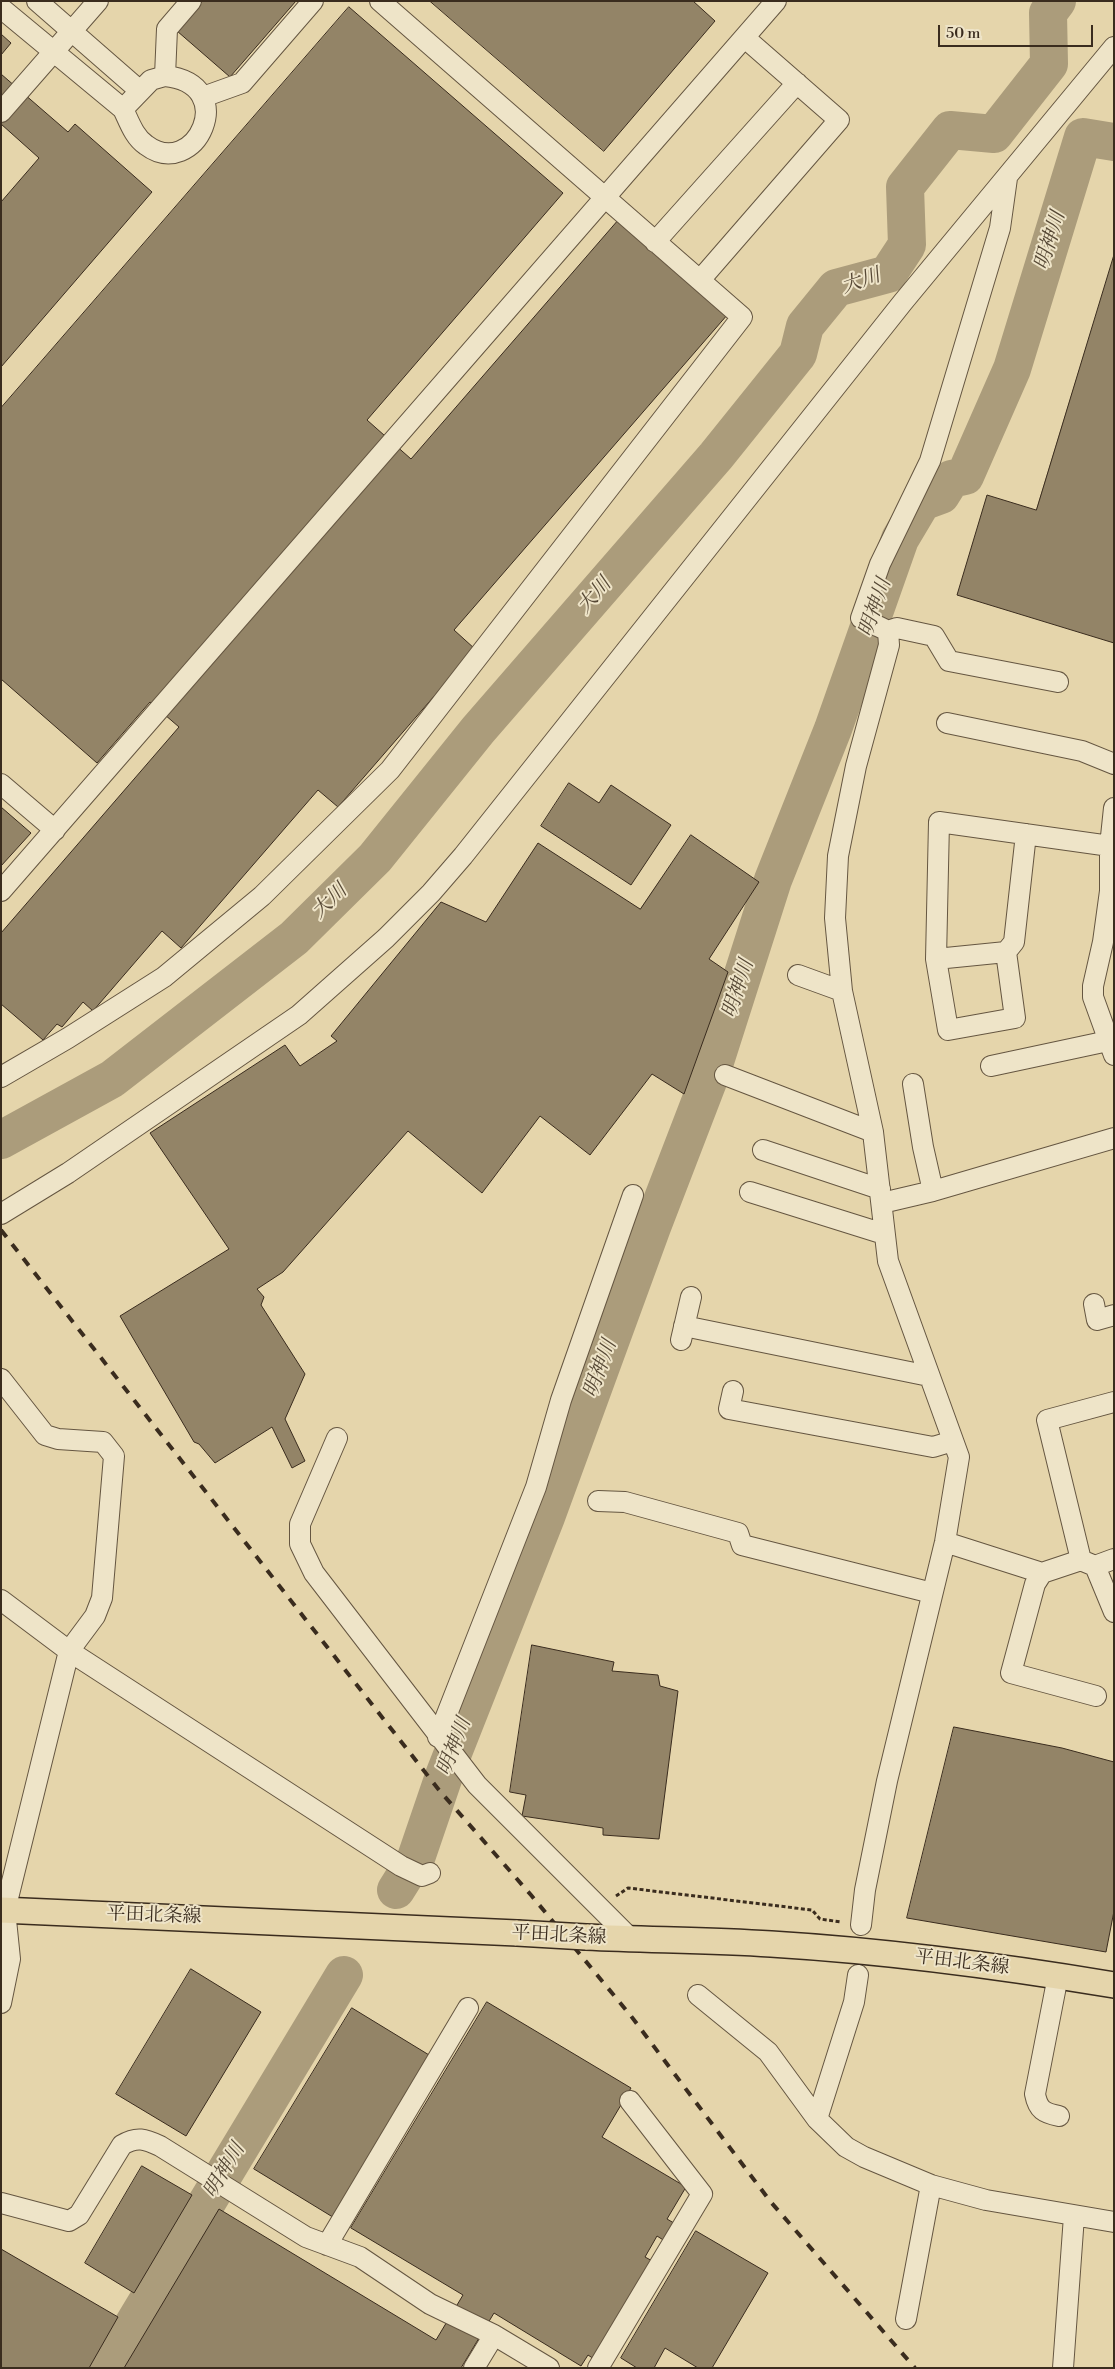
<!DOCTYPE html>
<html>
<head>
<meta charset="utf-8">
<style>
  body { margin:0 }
  #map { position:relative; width:1115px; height:2369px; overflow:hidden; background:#e5d5ab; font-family:"Libre Bodoni",serif }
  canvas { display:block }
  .frame { position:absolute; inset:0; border:2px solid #3a2c1e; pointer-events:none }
  .scale { position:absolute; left:938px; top:25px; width:155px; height:22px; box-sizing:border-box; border:2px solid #3a2c1e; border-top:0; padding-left:6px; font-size:15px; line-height:18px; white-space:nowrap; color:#3a2c1e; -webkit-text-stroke:4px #eee4c8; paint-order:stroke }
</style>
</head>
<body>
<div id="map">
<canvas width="1115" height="2369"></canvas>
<div class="frame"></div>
<div class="scale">50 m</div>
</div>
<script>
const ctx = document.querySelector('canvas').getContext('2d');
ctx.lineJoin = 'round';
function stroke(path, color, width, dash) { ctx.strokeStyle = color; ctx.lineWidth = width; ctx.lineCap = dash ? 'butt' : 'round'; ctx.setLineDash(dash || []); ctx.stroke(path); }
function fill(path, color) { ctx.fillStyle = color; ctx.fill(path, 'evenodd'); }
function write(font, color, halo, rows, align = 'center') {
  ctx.font = font + ' "Libre Bodoni","Noto Serif JP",serif'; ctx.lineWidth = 4; ctx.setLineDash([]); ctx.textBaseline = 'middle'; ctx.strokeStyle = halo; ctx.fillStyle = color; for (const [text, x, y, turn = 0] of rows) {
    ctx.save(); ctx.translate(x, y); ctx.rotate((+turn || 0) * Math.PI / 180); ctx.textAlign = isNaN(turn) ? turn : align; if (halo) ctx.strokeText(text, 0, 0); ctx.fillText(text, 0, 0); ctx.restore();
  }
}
const river = new Path2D(`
  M1,1140L112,1079L294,938L375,858L478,730L716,456L798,354L805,326L836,288L888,274L907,245L905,187L950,130L994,134L1049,64L1048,13L1057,1
  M396,1890L416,1858L445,1773L546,1517L652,1227L712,1071L773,880L833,729L900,539L922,502L941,495L951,479L965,476L1012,369L1083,137L1114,142
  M107,2368L344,1975`);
const building = new Path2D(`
  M203,1H296L230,77L177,31Z
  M430,1H693L715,21L604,151Z
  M349,7L563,193L367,420L411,459L619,219L728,314L454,630L475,649L338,807L318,790L181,948L162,931L93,1011L83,1002L62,1027L57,1024L43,1040L1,1004V933L179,727L150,702L97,763L1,679V408Z
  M1,34L11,43L1,55Z
  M1,74L68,132L75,124L152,192L1,367V202L39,158L1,124Z
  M1114,255V643L957,595L987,495L1036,510Z
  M569,783L599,803L611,785L671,825L631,885L541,826Z
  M1,807L31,833L1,866Z
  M691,835L759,882L709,959L728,972L684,1094L652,1074L590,1155L540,1116L482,1193L408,1131L283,1272L257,1289L264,1297L261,1305L305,1374L285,1419L305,1461L292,1468L272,1427L215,1463L199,1444L194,1442L120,1316L229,1249L150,1133L285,1045L300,1066L337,1041L331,1036L441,902L486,922L538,843L640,909Z
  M532,1645L614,1662L612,1671L658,1675L660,1686L678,1691L659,1839L603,1835V1828L522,1816L526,1795L510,1792Z
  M954,1727L1062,1748L1114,1762V1911L1106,1952L907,1918Z
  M191,1969L261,2012L186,2136L116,2094Z
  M487,2002L631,2088L602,2137L686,2187L667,2219L679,2226L668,2243L657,2236L645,2257L656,2263L597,2361L588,2355L581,2366L494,2313L461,2368H124L219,2209L436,2340L463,2295L351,2228Z
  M352,2008L434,2058L336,2219L254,2169Z
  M142,2166L192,2195L134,2293L85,2263Z
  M696,2231L768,2273L712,2368H698L665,2348L654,2368H637L621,2358Z
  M1,2249L118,2317L89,2368H1Z`);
const path = new Path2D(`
  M616,1896L628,1888L812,1910L820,1919L841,1922`);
const minor = new Path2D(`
  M37,1L139,90
  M1,8L123,109
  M165,76C242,84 195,182 146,145C134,137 129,121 123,109L151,80Z
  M165,76L167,29L191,1
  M203,97L242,83L313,1
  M1,112L98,1
  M655,242L797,83
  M700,280L839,120L745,38
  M888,631L897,628L934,636L949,661L1058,682
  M947,723L1082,751L1114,764
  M1,784L55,830
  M1114,808L1110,846V891L1103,942L1093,986V997L1114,1055
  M1026,834L1014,942L1006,952L936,959L939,822L1110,846
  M1,891L776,1
  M936,959L948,1030L1015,1018L1006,952
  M798,975L842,991
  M991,1066L1108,1041
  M725,1075L873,1132
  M1,1077L68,1038L164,977L262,896L390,770L742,317L380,1
  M913,1084L923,1147L933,1191
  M763,1150L880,1189
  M750,1192L884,1234
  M882,1203L933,1191L1114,1138
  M1,1214L68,1173L299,1015L386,938L431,893L463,856L903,302L1114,47
  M1094,1304L1097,1320L1114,1315
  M684,1326L929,1376
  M681,1340L691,1297
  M1,1379L45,1435L58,1439L103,1442L114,1456L102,1598L95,1616L69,1651L401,1866L422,1876L430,1873
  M733,1391L729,1409L933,1447L953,1441
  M337,1438L300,1524V1544L314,1573L477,1785L632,1940
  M598,1501L625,1502L738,1533L742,1545L932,1593
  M945,1542L1042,1573L1081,1560L1047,1420L1114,1402
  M1083,1561L1095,1566L1114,1559
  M1095,1566L1114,1612
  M1042,1573L1035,1584L1011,1673L1096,1696
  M1,1600L69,1651L5,1910L10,1959L1,2003
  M438,1737L536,1487L561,1400L633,1195
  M861,1925L865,1890L887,1781L945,1542L959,1457L888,1261L873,1132L842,991L835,918L838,856L856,766L889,645L888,631L861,618L880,564L930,461L1000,228L1007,178
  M1058,1976L1035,2094C1038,2110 1044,2113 1059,2116
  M698,1995L768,2052L817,2119L846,2147L864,2157L931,2185L986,2200L1114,2222
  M817,2119L854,2002L858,1975
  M1,2203L69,2221L79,2215L122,2145C137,2136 145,2139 160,2146L306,2237L360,2257L430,2304L494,2335L549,2368
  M327,2245L468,2008
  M906,2319L931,2185
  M474,2368L494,2335
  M598,2368L702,2194L630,2101
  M1063,2368L1074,2216`);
const major = new Path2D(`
  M1,1910L517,1933
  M586,1937C647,1940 709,1940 771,1944C886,1951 1000,1966 1114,1985`);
const rail = new Path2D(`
  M1,1230L439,1790L531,1895L631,2016L770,2201L915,2368`);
const majorBridge = new Path2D(`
  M517,1933L586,1937`);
const streetNames = [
  ["平田北条線",154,1916,2],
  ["平田北条線",559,1936,3],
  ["平田北条線",962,1963,7]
];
const waterNames = [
  ["明神川",1051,241,-73],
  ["大川",861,282,-19],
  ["大川",595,596,-49],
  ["明神川",876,608,-71],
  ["大川",330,902,-44],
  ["明神川",739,989,-72],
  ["明神川",601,1369,-70],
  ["明神川",455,1747,-69],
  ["明神川",225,2171,-59]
];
stroke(river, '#ab9c7b', 38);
fill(building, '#938467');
stroke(building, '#3a2c1e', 1);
stroke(minor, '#655641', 22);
stroke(major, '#3a2c1e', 28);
stroke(path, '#3a2c1e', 3, [4, 2.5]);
stroke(minor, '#eee4c8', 20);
stroke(major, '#e5d5ab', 25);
stroke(rail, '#3a2c1e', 4, [9, 9]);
stroke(majorBridge, '#3a2c1e', 28, []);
stroke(majorBridge, '#e5d5ab', 25);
write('19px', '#3a2c1e', '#eee4c8', streetNames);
write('italic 20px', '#564835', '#eee4c8', waterNames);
</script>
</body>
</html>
